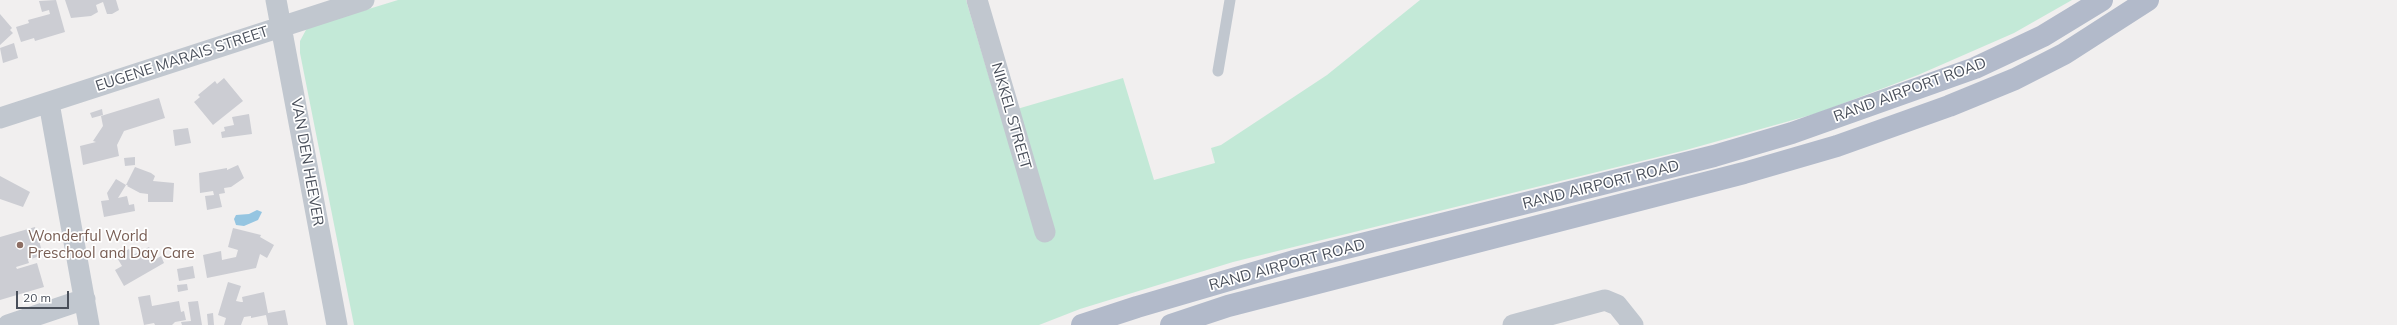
<!DOCTYPE html>
<html>
<head>
<meta charset="utf-8">
<style>
  body { margin:0 }
  #map { position:relative; width:2397px; height:325px; overflow:hidden; background:#f1efef; font-family:Mulish,sans-serif }
  canvas { display:block }
  .scale { position:absolute; left:16px; top:291px; width:53px; height:18px; box-sizing:border-box; border:2px solid #494f5a; border-top:0; padding-left:5px; font-size:12px; line-height:14px; white-space:nowrap; color:#494f5a; -webkit-text-stroke:3px #fff; paint-order:stroke }
</style>
</head>
<body>
<div id="map">
<canvas width="2397" height="325"></canvas>
<div class="scale">20 m</div>
</div>
<script>
const ctx = document.querySelector('canvas').getContext('2d');
ctx.lineJoin = 'round';
function fill(path, color) { ctx.fillStyle = color; ctx.fill(path, 'evenodd'); }
function stroke(path, color, width, dash) { ctx.strokeStyle = color; ctx.lineWidth = width; ctx.lineCap = dash ? 'butt' : 'round'; ctx.setLineDash(dash || []); ctx.stroke(path); }
function write(font, color, halo, rows, align = 'center') {
  ctx.font = font + ' Mulish,sans-serif'; ctx.lineWidth = 3.5; ctx.setLineDash([]); ctx.textBaseline = 'middle'; ctx.strokeStyle = halo; ctx.fillStyle = color; for (const [text, x, y, turn = 0] of rows) {
    ctx.save(); ctx.translate(x, y); ctx.rotate((+turn || 0) * Math.PI / 180); ctx.textAlign = isNaN(turn) ? turn : align; if (halo) ctx.strokeText(text, 0, 0); ctx.fillText(text, 0, 0); ctx.restore();
  }
}
const green = new Path2D(`
  M398,0H966L1000,114L1123,78L1154,180L1215,163L1211,148L1221,145L1327,75L1420,0H2072L2014,33L1918,75L1818,113L1686,150L1233,262L1080,309L1039,325H354L300,53V41L307,28Z`);
const water = new Path2D(`
  M257,210L262,212L258,220L244,226L236,225L234,219L236,215L249,214Z`);
const building = new Path2D(`
  M56,0L65,32L35,41L34,38L21,42L16,27L29,23L28,20L50,14L49,10L42,12L39,1Z
  M65,0H116L119,10L112,14H107L103,2L96,5L98,12L91,16L71,18Z
  M0,14L12,28L10,30L13,33L0,45Z
  M14,43L18,58L3,63L0,48Z
  M224,78L243,101L213,125L194,102L200,97L198,95L215,81L217,84Z
  M159,98L165,118L124,131L117,145L119,156L83,165L80,146L96,142L93,141L103,126L101,116Z
  M102,109L103,115L92,118L90,113Z
  M249,114L252,134L222,138L221,132L225,131L224,127L234,125L232,117Z
  M188,128L191,143L175,146L173,130Z
  M135,157V165L125,166L124,158Z
  M238,165L244,178L231,187L224,188L225,193L219,194L222,207L207,210L205,196L214,195L213,191L200,193L199,173L227,168V170Z
  M135,167L151,173L155,176L153,181L174,183L173,202H148V194L140,193L127,186L128,185H126L118,198L127,196L129,205L134,204L135,211L104,217L101,201L109,200L107,193L116,179L126,185Z
  M0,176L30,192L23,207L0,199Z
  M35,227L43,255L28,260L29,263L16,267L17,269L37,263L44,287L0,300V237Z
  M233,228L261,235L260,237L274,245L267,258L260,254L256,268L207,278L203,255L221,251L222,260L236,257L238,250L228,247Z
  M149,247L156,259L161,256L164,263L124,286L115,270L122,266L116,256L129,249L133,255Z
  M193,266L195,278L179,281L177,269Z
  M228,282L241,286L236,301L241,302H243L242,297L264,292L268,313L285,310L288,325H268L266,315L251,318V316L244,317L241,325H224L226,318L218,315Z
  M187,284L188,290L178,292L177,285Z
  M150,295L152,306L179,301L181,312L184,311L186,320L175,322L172,325H155L154,323L144,325L138,297Z
  M198,301L202,325H182L181,322L191,321L188,302Z
  M213,313L214,325H208L207,314Z`);
const service = new Path2D(`
  M1218,71L1230,0`);
const minor = new Path2D(`
  M276,0L337,325
  M977,0L1045,232
  M49,103L89,325
  M0,118L364,0
  M8,325L85,299
  M1513,325L1605,300L1617,305L1633,325`);
const primary = new Path2D(`
  M1082,325L1137,307L1294,261L1714,156L1792,133L1975,68L2043,36L2102,0
  M1171,325L1228,306L1744,173L1837,146L1949,106L2015,79L2064,54L2148,0`);
const markers = [
  [20,245,4,"#8d6e63"]
];
const streetNames = [
  ["EUGENE MARAIS STREET",182,59,-18],
  ["RAND AIRPORT ROAD",1910,90,-20],
  ["NIKKEL STREET",1011,116,74],
  ["VAN DEN HEEVER",307,162,80],
  ["RAND AIRPORT ROAD",1601,185,-14],
  ["RAND AIRPORT ROAD",1287,265,-15]
];
const educationNames = [
  ["Wonderful World",28,236],
  ["Preschool and Day Care",28,253]
];
fill(green, '#c3e9d7');
fill(water, '#95c5e1');
fill(building, '#cccdd3');
stroke(service, '#c1c7cf', 11);
stroke(minor, '#c1c7cf', 21);
stroke(primary, '#b2baca', 22);
for (const [x, y, r, color] of markers) { const dot = new Path2D(); dot.arc(x, y, r, 0, 2 * Math.PI); ctx.fillStyle = color; ctx.fill(dot); stroke(dot, '#fff', 1.5); }
write('15px', '#494f5a', '#fff', streetNames);
write('15px', '#785e54', '#fff', educationNames, 'left');
</script>
</body>
</html>
